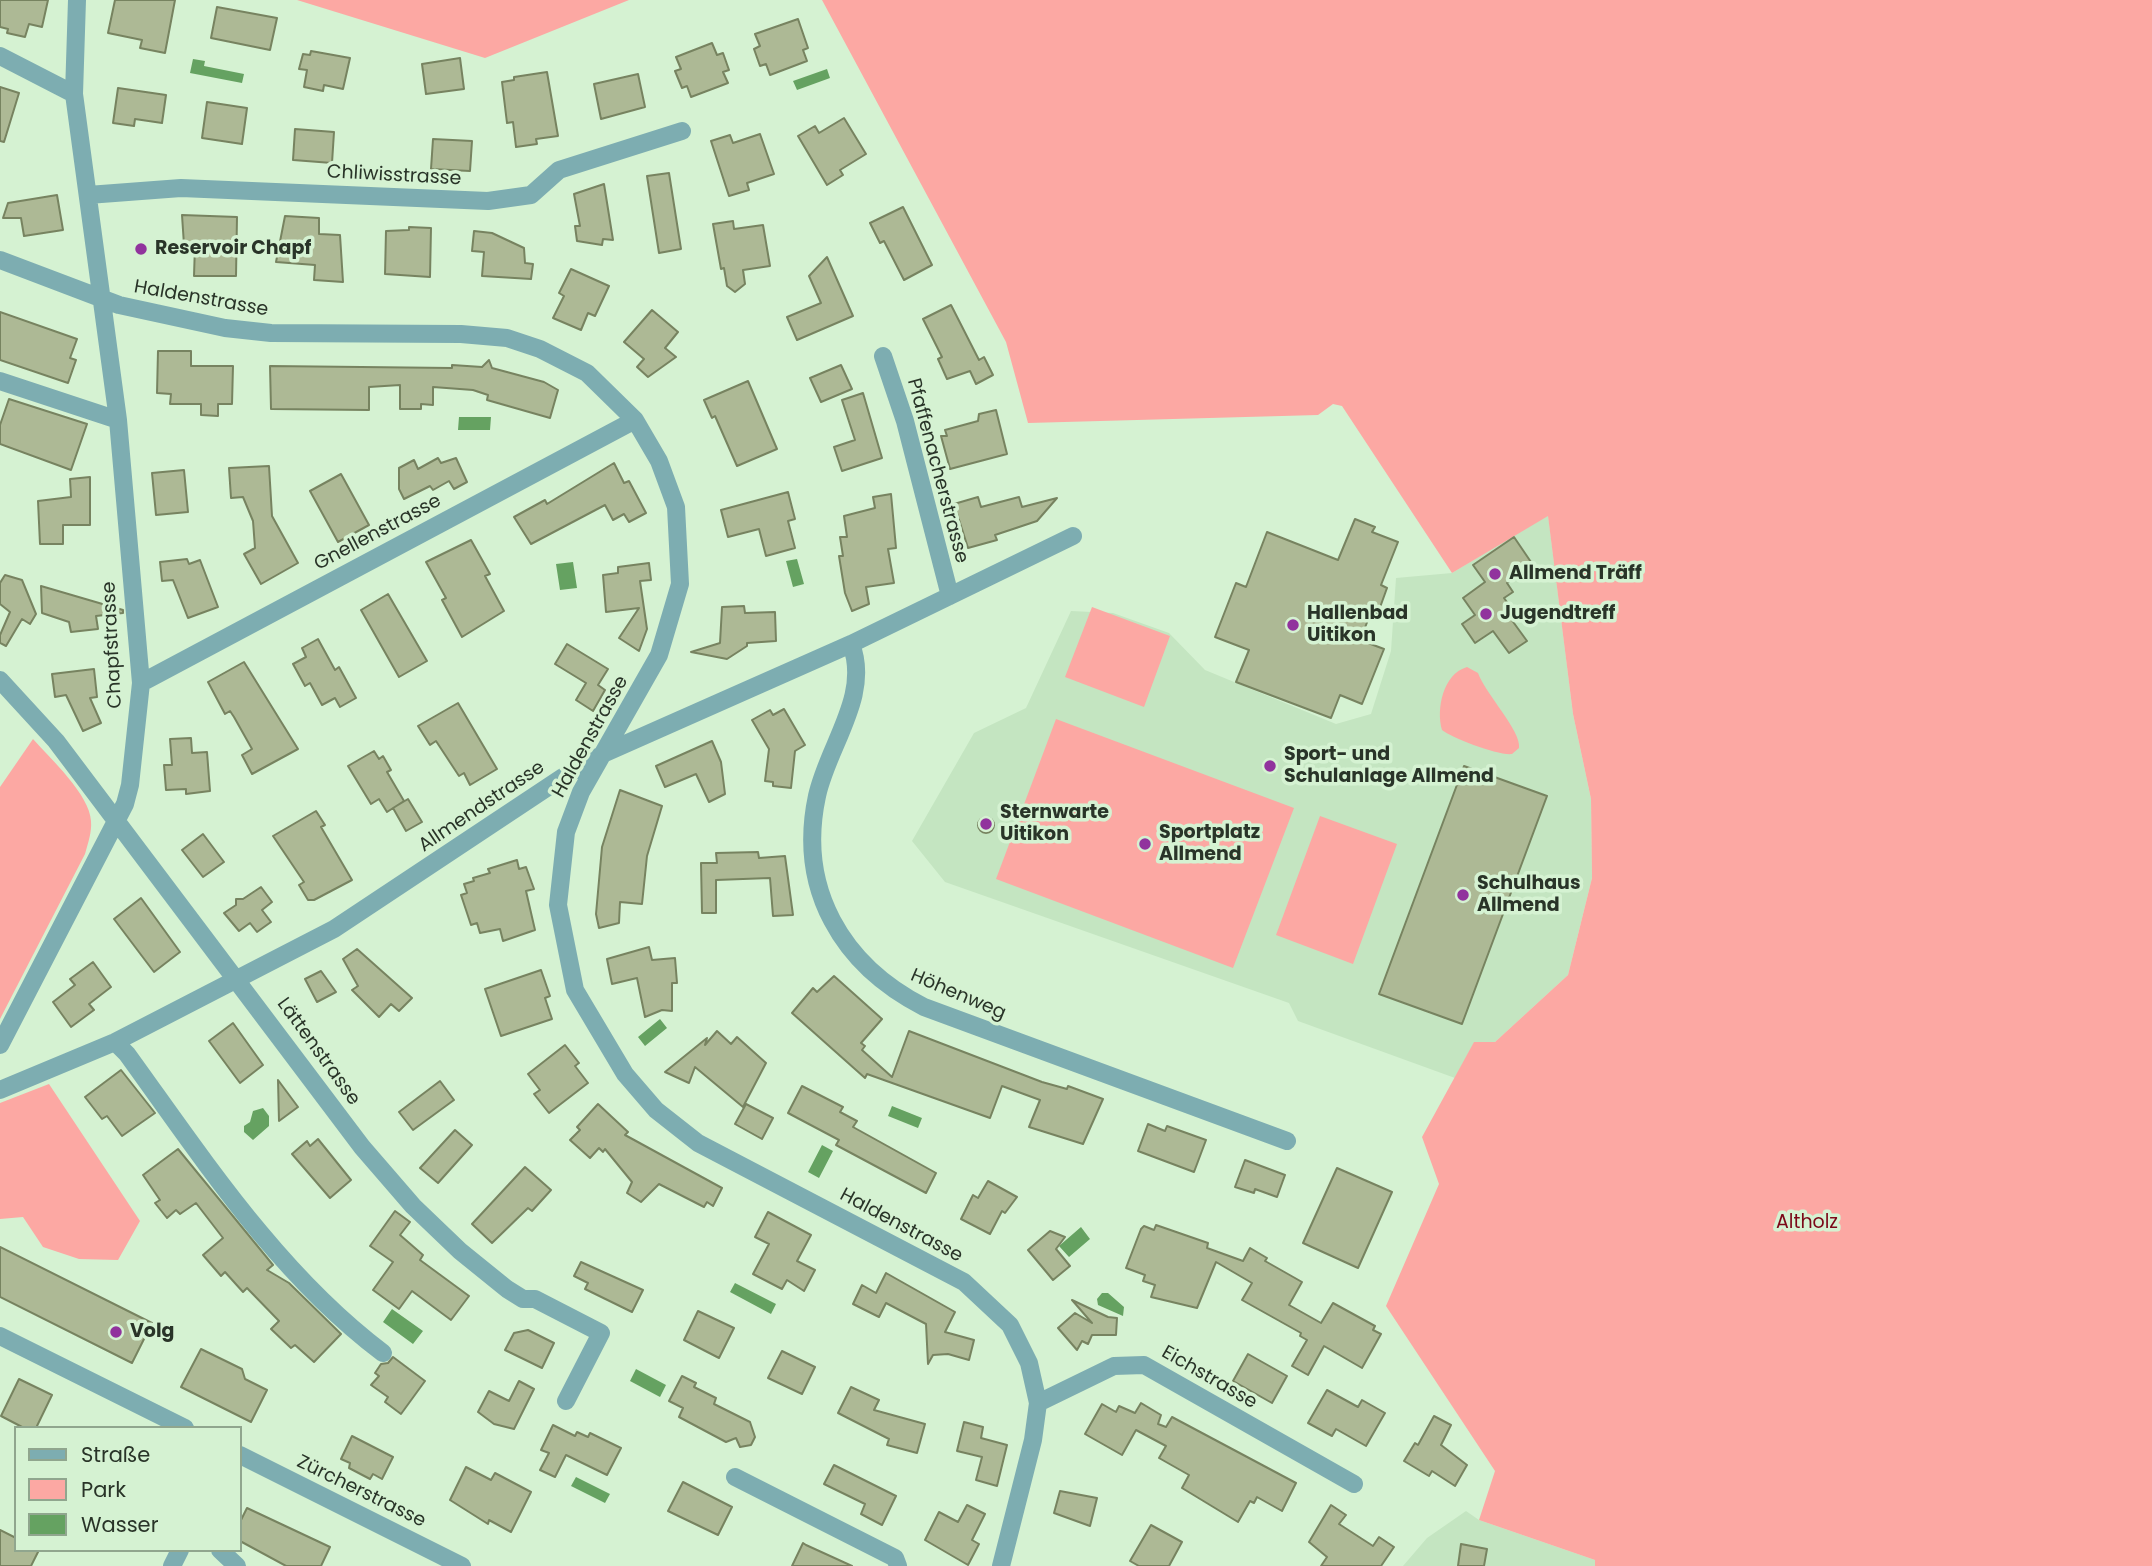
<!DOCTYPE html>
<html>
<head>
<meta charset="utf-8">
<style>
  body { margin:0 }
  #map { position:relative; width:2152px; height:1566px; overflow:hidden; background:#d5f2d2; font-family:Poppins,sans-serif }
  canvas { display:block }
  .legend { position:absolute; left:14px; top:1426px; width:228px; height:126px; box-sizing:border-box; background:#d5f2d2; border:2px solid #90a68e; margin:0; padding:9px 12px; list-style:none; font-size:21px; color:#293428 }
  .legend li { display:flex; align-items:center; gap:14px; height:35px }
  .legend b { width:35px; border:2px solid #90a68e }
</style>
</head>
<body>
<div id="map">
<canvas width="2152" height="1566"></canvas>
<ul class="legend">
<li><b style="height:9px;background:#7dadb1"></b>Straße</li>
<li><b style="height:19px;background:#fca8a3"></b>Park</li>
<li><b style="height:19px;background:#65a261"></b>Wasser</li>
</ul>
</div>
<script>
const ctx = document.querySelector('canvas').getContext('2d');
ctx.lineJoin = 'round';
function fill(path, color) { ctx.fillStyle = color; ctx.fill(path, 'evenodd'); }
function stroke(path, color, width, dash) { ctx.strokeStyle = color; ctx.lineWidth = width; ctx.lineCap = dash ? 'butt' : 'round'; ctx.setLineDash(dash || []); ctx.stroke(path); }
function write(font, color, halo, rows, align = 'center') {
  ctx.font = font + ' Poppins,sans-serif'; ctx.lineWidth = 7; ctx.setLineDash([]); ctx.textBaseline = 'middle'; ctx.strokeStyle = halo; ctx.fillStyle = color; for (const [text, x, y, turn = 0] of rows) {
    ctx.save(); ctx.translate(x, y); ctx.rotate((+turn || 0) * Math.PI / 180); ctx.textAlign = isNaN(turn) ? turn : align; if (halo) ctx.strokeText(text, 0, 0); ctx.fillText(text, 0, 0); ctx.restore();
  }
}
const built = new Path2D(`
  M1548,515L1573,714L1591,799L1592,878L1568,975L1495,1042L1474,1043L1455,1078L1298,1021L1289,1003L945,882L912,841L974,733L1026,708L1071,611L1113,613L1169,633L1205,670L1336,724L1371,714L1391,651L1396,578L1452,573Z
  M1466,1511L1479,1520L1595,1560V1566H1403L1427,1538Z`);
const green = new Path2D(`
  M297,0H629L485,58Z
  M822,0H2152V1566H1595V1560L1479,1520L1495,1471L1386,1306L1439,1184L1422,1137L1474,1042H1495L1568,975L1592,878L1591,799L1573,714L1548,516L1452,573L1342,406L1333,404L1318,415L1028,423L1006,342Z
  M1092,607L1170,636L1144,707L1065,677Z
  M1467,667L1478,673C1485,693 1522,732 1519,748L1512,754C1499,756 1452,738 1442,730C1436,709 1443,674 1467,667Z
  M1056,719L1294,808L1233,968L996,879Z
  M33,739C50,758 90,795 91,821C92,832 88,843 85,854L0,1019V787Z
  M1320,816L1397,844L1353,964L1276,935Z
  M49,1084L140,1221L118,1260L79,1259L43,1247L23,1217L0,1219V1103Z`);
const water = new Path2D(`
  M193,59L205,61L204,66L244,74L242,83L190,73Z
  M827,69L830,78L797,90L793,81Z
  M459,417H491L490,430H458Z
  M797,559L804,584L793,587L786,561Z
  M573,562L577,588L560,590L556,564Z
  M660,1019L667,1028L645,1046L638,1037Z
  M892,1106L922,1118L918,1128L888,1116Z
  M263,1108L269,1116V1126L253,1140L244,1132V1126L250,1122L253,1111Z
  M822,1145L833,1151L819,1178L808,1172Z
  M1081,1227L1090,1239L1069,1257L1059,1246Z
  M735,1283L776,1304L771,1314L730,1292Z
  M1102,1293H1108L1124,1307L1123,1316L1098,1305L1097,1299Z
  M392,1309L423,1331L413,1344L383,1322Z
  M636,1369L666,1385L660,1397L630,1381Z
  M576,1477L610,1494L605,1503L571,1486Z`);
const building = new Path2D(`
  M0,0H48L42,27L29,24L25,37L7,33L8,29L0,27Z
  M115,0H175L165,53L140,48L142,40L108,33Z
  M217,7L277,18L270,50L211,38Z
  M798,19L808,48L803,50L807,61L770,75L766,64L760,66L754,49L760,46L755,34Z
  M712,43L717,55L723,53L729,70L723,72L728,83L691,97L687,86L682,88L675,71L681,69L676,57Z
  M311,51L350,58L343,89L324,85L323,91L304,87L307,70L299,69L303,54L310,55Z
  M460,58L464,89L426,94L422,64Z
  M547,72L558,136L536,139L537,144L516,147L513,122L507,123L502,82L514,80V77Z
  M638,74L645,107L601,119L594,84Z
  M0,87L19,93L4,142L0,141Z
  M118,88L166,95L162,123L135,119L134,126L113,123Z
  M207,102L247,108L242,144L202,138Z
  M844,118L866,154L840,170L843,175L827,185L798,136L815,126L819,133Z
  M295,129L334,132L332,163L293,160Z
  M760,134L774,174L747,183L749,190L729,196L711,141L730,135L733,143Z
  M433,139L472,141L470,171L431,169Z
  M669,173L681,249L659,253L647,176Z
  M604,184L613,240L603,239L602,245L577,241L575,226H580L574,194Z
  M57,195L63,230L24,236L21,218H3L8,203Z
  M903,207L932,265L904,280L884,241L880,243L870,223Z
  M182,215L237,217L236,276H194L195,245H184Z
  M285,216L319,218V234L340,235L343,282L314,280L315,265L276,262Z
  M733,221L734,229L763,225L770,266L743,270L745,284L735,292L727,286L724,268L721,269L713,224Z
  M409,227L431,228L430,277L385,274L386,231L409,230Z
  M474,231L492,233L524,248L525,263L533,264L531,279L482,276L484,252L472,251Z
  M827,257L853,316L797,340L787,317L821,303L809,276Z
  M571,269L609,286L595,316L588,313L581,330L553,318L564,296L559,293Z
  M951,305L979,360L984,357L993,375L976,384L970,371L947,379L938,359L942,357L923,319Z
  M652,310L678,332L665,348L676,357L648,377L637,367L644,359L624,342Z
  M0,312L77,339L70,358L76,360L68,383L0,360Z
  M158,351H191V366H233L232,404H218V416L201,415V404H170L171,394L157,393Z
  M489,360L492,368L544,382L558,390L550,418L487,400L488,395L473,390L433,387V405L421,404V409H400V385L369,387V410L271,409L270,366L452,368V365L482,367Z
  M841,365L852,389L821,402L810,378Z
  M748,381L777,449L737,466L715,416L712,418L704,400Z
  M863,393L882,458L842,471L834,447L855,440L842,400Z
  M9,399L87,424L71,470L0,444V425Z
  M996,410L1007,454L950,469L941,436H947L945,430L978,421L979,414Z
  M438,458L441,463L456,458L467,482L454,489L449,481L433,490L430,486L404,499L399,489V468L414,460L418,469Z
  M614,463L624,483L629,481L646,513L629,522L624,514L613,520L605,505L531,544L514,517L545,500L547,504Z
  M269,466L272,516L298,563L261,584L244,554L255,548L253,521L243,497L231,498L229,468Z
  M184,470L188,512L156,515L152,473Z
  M341,474L369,525L338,542L310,491Z
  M90,477V525H63V544H40L38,501L71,497L70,479Z
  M788,492L795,519L788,521L795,548L766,556L759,529L728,537L721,510Z
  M891,494L896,548L888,549L894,583L866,587L869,604L852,611L845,593L839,556H843L840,537H847L844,516L875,508L873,497Z
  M978,497L981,507L1019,497L1022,507L1057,498L1037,521L995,535L997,540L968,548L954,504Z
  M1355,519L1375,527L1372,532L1398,542L1381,585L1387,588L1378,613L1372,610L1360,640L1384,649L1362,704L1340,695L1331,718L1236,682L1249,650L1215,637L1236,583L1246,587L1267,532L1338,560Z
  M1514,537L1533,565L1507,583L1513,592L1504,598L1516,615L1511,619L1527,641L1509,653L1493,631L1475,643L1462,624L1475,615L1463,598L1485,582L1473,565Z
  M471,540L490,574L485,576L504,611L462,637L442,600L446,598L426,562Z
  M187,559L189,564L200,560L218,607L188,618L173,580L162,581L160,562Z
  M649,563L651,580L640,581L647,629L639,651L619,638L639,608L606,612L603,575L618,573V567Z
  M5,575L22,580L36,614L30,624L22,619L6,646L0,643V635L10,612L0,604V583Z
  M41,586L123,610V613L96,616L98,629L71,632L69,622L42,613Z
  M388,594L427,661L399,677L361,610Z
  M744,606L745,613L775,612L776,641L747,643V646L727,659L691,652L720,643L722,607Z
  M318,639L335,670L339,667L356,698L340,707L335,698L322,705L310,683L305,686L293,664L306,657L302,648Z
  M567,644L608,669L598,685L605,690L593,711L576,700L586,683L555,664Z
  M244,662L298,749L252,774L242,755L252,749L234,717L230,711L225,714L208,682Z
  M94,669L97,697L90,698L101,723L83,731L66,695L55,697L52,674Z
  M458,703L497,769L470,785L464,773L459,776L436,741L430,745L418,726Z
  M784,709L805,745L795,751L791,788L773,786V782L765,781L769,749L752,720L770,710L773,715Z
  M191,738L192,753L207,752L210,791L186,794V789L166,790L164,765H172L170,739Z
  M712,741L721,762L725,794L709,802L696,774L665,787L656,766Z
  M374,751L379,759L383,756L391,770L387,772L404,801L387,812L379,799L371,804L348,766Z
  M1464,766L1547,796L1462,1024L1379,994Z
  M620,790L662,806L647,856L642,904L620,902L619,923L599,928L596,914L602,847Z
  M408,799L422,822L406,831L393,808Z
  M316,811L325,825L321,827L352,880L314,900H308L299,885L304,882L273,836Z
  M978 825a8 8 0 1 1 16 0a8 8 0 1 1-16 0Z
  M203,834L224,862L203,877L182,850Z
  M758,852L759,858L785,856L793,915L773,916L770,878L716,880V913H702L701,863H717L716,853Z
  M517,860L519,869L526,867L534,889L526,891L535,930L503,941L500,929L480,933L477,923L471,925L461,895L467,893L464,884L474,881L473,878L490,873L488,869Z
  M261,887L272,902L262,910L271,922L257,932L250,923L239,931L224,913L236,905V899H243Z
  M141,898L180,952L154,972L114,919Z
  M649,947L652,960L675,958L677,983H672V1011L662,1010L645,1017L637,978L612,984L607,959Z
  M357,949L412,998L399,1011L391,1004L379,1017L352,990L358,986L343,959Z
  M93,962L111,987L89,1004L94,1010L71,1027L53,1002L75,985L70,979Z
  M541,970L550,996L545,998L552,1019L501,1036L485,989Z
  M321,971L336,992L317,1002L305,979Z
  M834,976L882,1019L861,1043L865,1046L862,1050L892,1077L909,1031L1042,1082L1067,1089L1068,1086L1103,1099L1083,1144L1029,1127L1040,1100L1002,1086L990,1118L867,1074L865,1078L792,1013L813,988L817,992Z
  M233,1023L263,1065L240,1083L209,1041Z
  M717,1031L731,1044L737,1037L766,1063L743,1107L695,1067L689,1083L665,1072L707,1038L705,1045Z
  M565,1045L579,1063L575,1066L588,1083L549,1113L534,1094L540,1090L528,1074Z
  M121,1070L155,1113L122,1136L107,1116L102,1119L85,1097Z
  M278,1080L298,1107L279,1121Z
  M440,1081L454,1100L413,1130L399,1112Z
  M802,1086L843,1107L840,1112L857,1121L853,1127L936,1173L926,1193L836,1145L839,1140L788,1113Z
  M598,1104L628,1132L625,1135L722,1188L713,1206L707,1202L704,1207L659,1184L641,1202L627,1193L632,1182L605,1149L603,1152L599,1148L590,1158L570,1140L580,1130L577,1127Z
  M746,1104L773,1118L762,1139L735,1124Z
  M1148,1124L1165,1131L1167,1126L1206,1140L1194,1172L1138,1151Z
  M455,1130L472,1145L438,1183L420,1168Z
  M318,1139L351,1180L330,1198L292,1154L307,1141L310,1146Z
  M178,1149L273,1265L267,1270L289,1283L341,1334L314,1362L295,1345L291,1348L271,1329L279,1321L247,1288L243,1292L225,1272L221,1276L203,1255L223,1238L196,1203L180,1214L176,1210L167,1218L155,1203L160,1200L143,1175Z
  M1245,1160L1285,1175L1277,1197L1255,1189L1254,1193L1235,1187Z
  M525,1167L551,1190L532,1211L528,1208L492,1243L472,1224Z
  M1337,1168L1392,1192L1358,1268L1303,1243Z
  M988,1181L1017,1197L1005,1213L1002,1211L990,1234L961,1219L973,1195L978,1198Z
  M395,1211L410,1222L400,1235L423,1255L420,1260L469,1296L451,1320L412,1291L399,1309L373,1290L393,1262L370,1246Z
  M768,1212L811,1235L797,1261L815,1270L804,1291L787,1280L782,1289L753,1274L769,1244L755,1237Z
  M1156,1225L1208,1243L1207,1248L1243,1261L1250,1248L1267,1258L1265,1261L1302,1282L1289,1305L1321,1323L1333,1303L1375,1326L1373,1330L1381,1334L1362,1368L1324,1346L1308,1375L1292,1366L1307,1340L1300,1336L1301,1333L1242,1300L1252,1283L1216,1262L1197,1308L1151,1297L1155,1285L1143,1281L1145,1275L1126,1268L1141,1229L1144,1226L1154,1230Z
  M1050,1231L1065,1237L1056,1249L1070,1266L1053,1280L1028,1250Z
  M0,1247L152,1323L132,1363L0,1297Z
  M581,1262L643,1290L632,1312L585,1289L588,1283L574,1276Z
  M886,1273L955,1312L945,1332L974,1340L969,1360L948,1354L933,1355L928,1364L926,1324L886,1303L879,1317L853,1304L862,1285L876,1293Z
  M1072,1300L1108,1317L1117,1318L1116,1335H1092L1088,1344L1082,1341L1077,1350L1058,1328L1075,1313L1092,1323Z
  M698,1311L734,1328L719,1358L684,1340Z
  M528,1330L554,1343L542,1368L505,1350L514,1333Z
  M201,1349L242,1369L245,1379L267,1390L251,1422L181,1387Z
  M782,1351L815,1367L802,1394L768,1378Z
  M1248,1354L1287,1376L1272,1403L1233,1381Z
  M393,1357L425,1381L401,1414L385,1402L388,1397L371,1385L379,1376L375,1373L381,1364L388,1363Z
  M682,1376L696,1383L694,1387L716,1398L714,1404L750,1422L755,1437L751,1445L740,1447L736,1438L726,1442L679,1417L683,1408L669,1401Z
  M19,1379L52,1395L36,1428H24L1,1416Z
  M519,1381L534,1389L514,1429L494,1424L478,1412L489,1391L509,1401Z
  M851,1387L879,1400L874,1410L925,1424L917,1453L887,1445L889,1439L838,1413Z
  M1327,1390L1358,1407L1362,1400L1385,1413L1366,1446L1336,1429L1332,1436L1308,1423Z
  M1141,1403L1161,1415L1158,1424L1166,1427L1172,1417L1296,1483L1282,1511L1257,1497L1254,1503L1250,1501L1238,1522L1182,1488L1189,1475L1159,1458L1166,1446L1136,1430L1122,1455L1085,1434L1102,1404L1116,1412L1119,1406L1135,1413Z
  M1434,1416L1451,1425L1441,1445L1467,1465L1455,1486L1432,1471L1429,1476L1404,1461L1415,1443L1418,1445Z
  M964,1422L983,1427L981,1438L1007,1445L997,1486L976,1480L982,1457L957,1451Z
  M553,1425L575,1436L577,1432L588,1437L590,1433L621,1448L607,1475L566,1455L555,1477L540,1470L549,1453L541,1450Z
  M352,1436L393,1457L382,1479L373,1474L370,1479L349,1468L350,1463L341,1459Z
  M834,1465L896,1496L882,1525L861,1514L865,1504L824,1484Z
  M466,1467L491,1480L495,1473L531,1492L511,1532L489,1520L488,1524L450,1500Z
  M683,1482L732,1507L718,1535L668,1511Z
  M1060,1491L1097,1498L1090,1526L1054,1513Z
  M967,1505L985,1514L972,1540L979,1544L968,1565L925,1540L939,1512L958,1522Z
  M1331,1505L1346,1515L1339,1524L1373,1546L1379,1537L1394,1547L1381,1566H1321L1327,1557L1309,1542Z
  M247,1508L330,1547L321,1566H286L240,1541V1522Z
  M1151,1525L1182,1542L1169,1566H1139L1130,1561Z
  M0,1530L16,1538V1550H39L31,1566H0Z
  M803,1543L806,1545L852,1566H792Z
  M1461,1544L1487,1549L1484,1566H1458Z`);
const minor = new Path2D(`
  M0,56L74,94
  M88,195L181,188L488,201L531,195L559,170L682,131
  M0,260L119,305L225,328L271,333L461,334L507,338L540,349L587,373L635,420L659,461L676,507L680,584L659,655L581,792L566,832L558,905L575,990L625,1074L656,1110L698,1143L964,1282L1010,1325L1029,1363L1038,1403L1033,1440L1001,1566
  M883,356L905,421L950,596
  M0,381L118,420
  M851,644C871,696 828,745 817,796C797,889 842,965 924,1007L1287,1141
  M0,680L56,741L362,1147L413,1206L460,1251L507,1289L523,1299H535L601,1333L566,1401
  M141,683L635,420
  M115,1042L127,1054C203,1159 278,1274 383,1353
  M0,1045L125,804L130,785L141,683L118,420L74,94L77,0
  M0,1090L115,1042L334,929L563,777L605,753L851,644L1073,536
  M1038,1403L1114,1366L1144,1365L1354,1484
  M735,1477L895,1558L898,1566
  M220,1550L237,1566
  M172,1566L180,1550`);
const tertiary = new Path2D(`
  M0,1336L185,1428
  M240,1455L462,1566`);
const markers = [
  [141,249,7,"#91339d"],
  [1495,574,7,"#91339d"],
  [1486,614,7,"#91339d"],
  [1293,625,7,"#91339d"],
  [1270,766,7,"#91339d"],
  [986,824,7,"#91339d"],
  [1145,844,7,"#91339d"],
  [1463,895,7,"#91339d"],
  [116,1332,7,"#91339d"]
];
const streetNames = [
  ["Chliwisstrasse",394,176,3],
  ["Haldenstrasse",201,299,10],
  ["Pfaffenacherstrasse",937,471,75],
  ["Gnellenstrasse",378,533,-28],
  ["Chapfstrasse",113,645,-93],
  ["Haldenstrasse",591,737,-61],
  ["Allmendstrasse",482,807,-34],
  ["Höhenweg",958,995,23],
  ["Lättenstrasse",318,1052,54],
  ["Haldenstrasse",901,1226,28],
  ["Eichstrasse",1209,1378,30],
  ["Zürcherstrasse",361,1492,26]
];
const poiNames = [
  ["Reservoir Chapf",155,249],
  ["Allmend Träff",1509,574],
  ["Hallenbad",1307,614],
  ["Uitikon",1307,636],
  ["Jugendtreff",1500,614],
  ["Sport- und",1284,755],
  ["Schulanlage Allmend",1284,777],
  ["Sternwarte",1000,813],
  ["Uitikon",1000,835],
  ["Sportplatz",1159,833],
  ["Allmend",1159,855],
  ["Schulhaus",1477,884],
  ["Allmend",1477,906],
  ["Volg",130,1332]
];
const parkNames = [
  ["Altholz",1807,1223]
];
fill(built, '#c4e5c1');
fill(green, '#fca8a3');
fill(water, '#65a261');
fill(building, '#adb995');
stroke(building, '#778360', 2);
stroke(minor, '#7dadb1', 18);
stroke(tertiary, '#7dadb1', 18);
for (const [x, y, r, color] of markers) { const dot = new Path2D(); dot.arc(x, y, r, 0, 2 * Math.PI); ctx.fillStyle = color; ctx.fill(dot); stroke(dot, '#d5f2d2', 2.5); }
write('19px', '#293428', '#d5f2d2', streetNames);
write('bold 19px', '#293428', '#d5f2d2', poiNames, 'left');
write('19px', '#7b0818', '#d5f2d2', parkNames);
</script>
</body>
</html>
